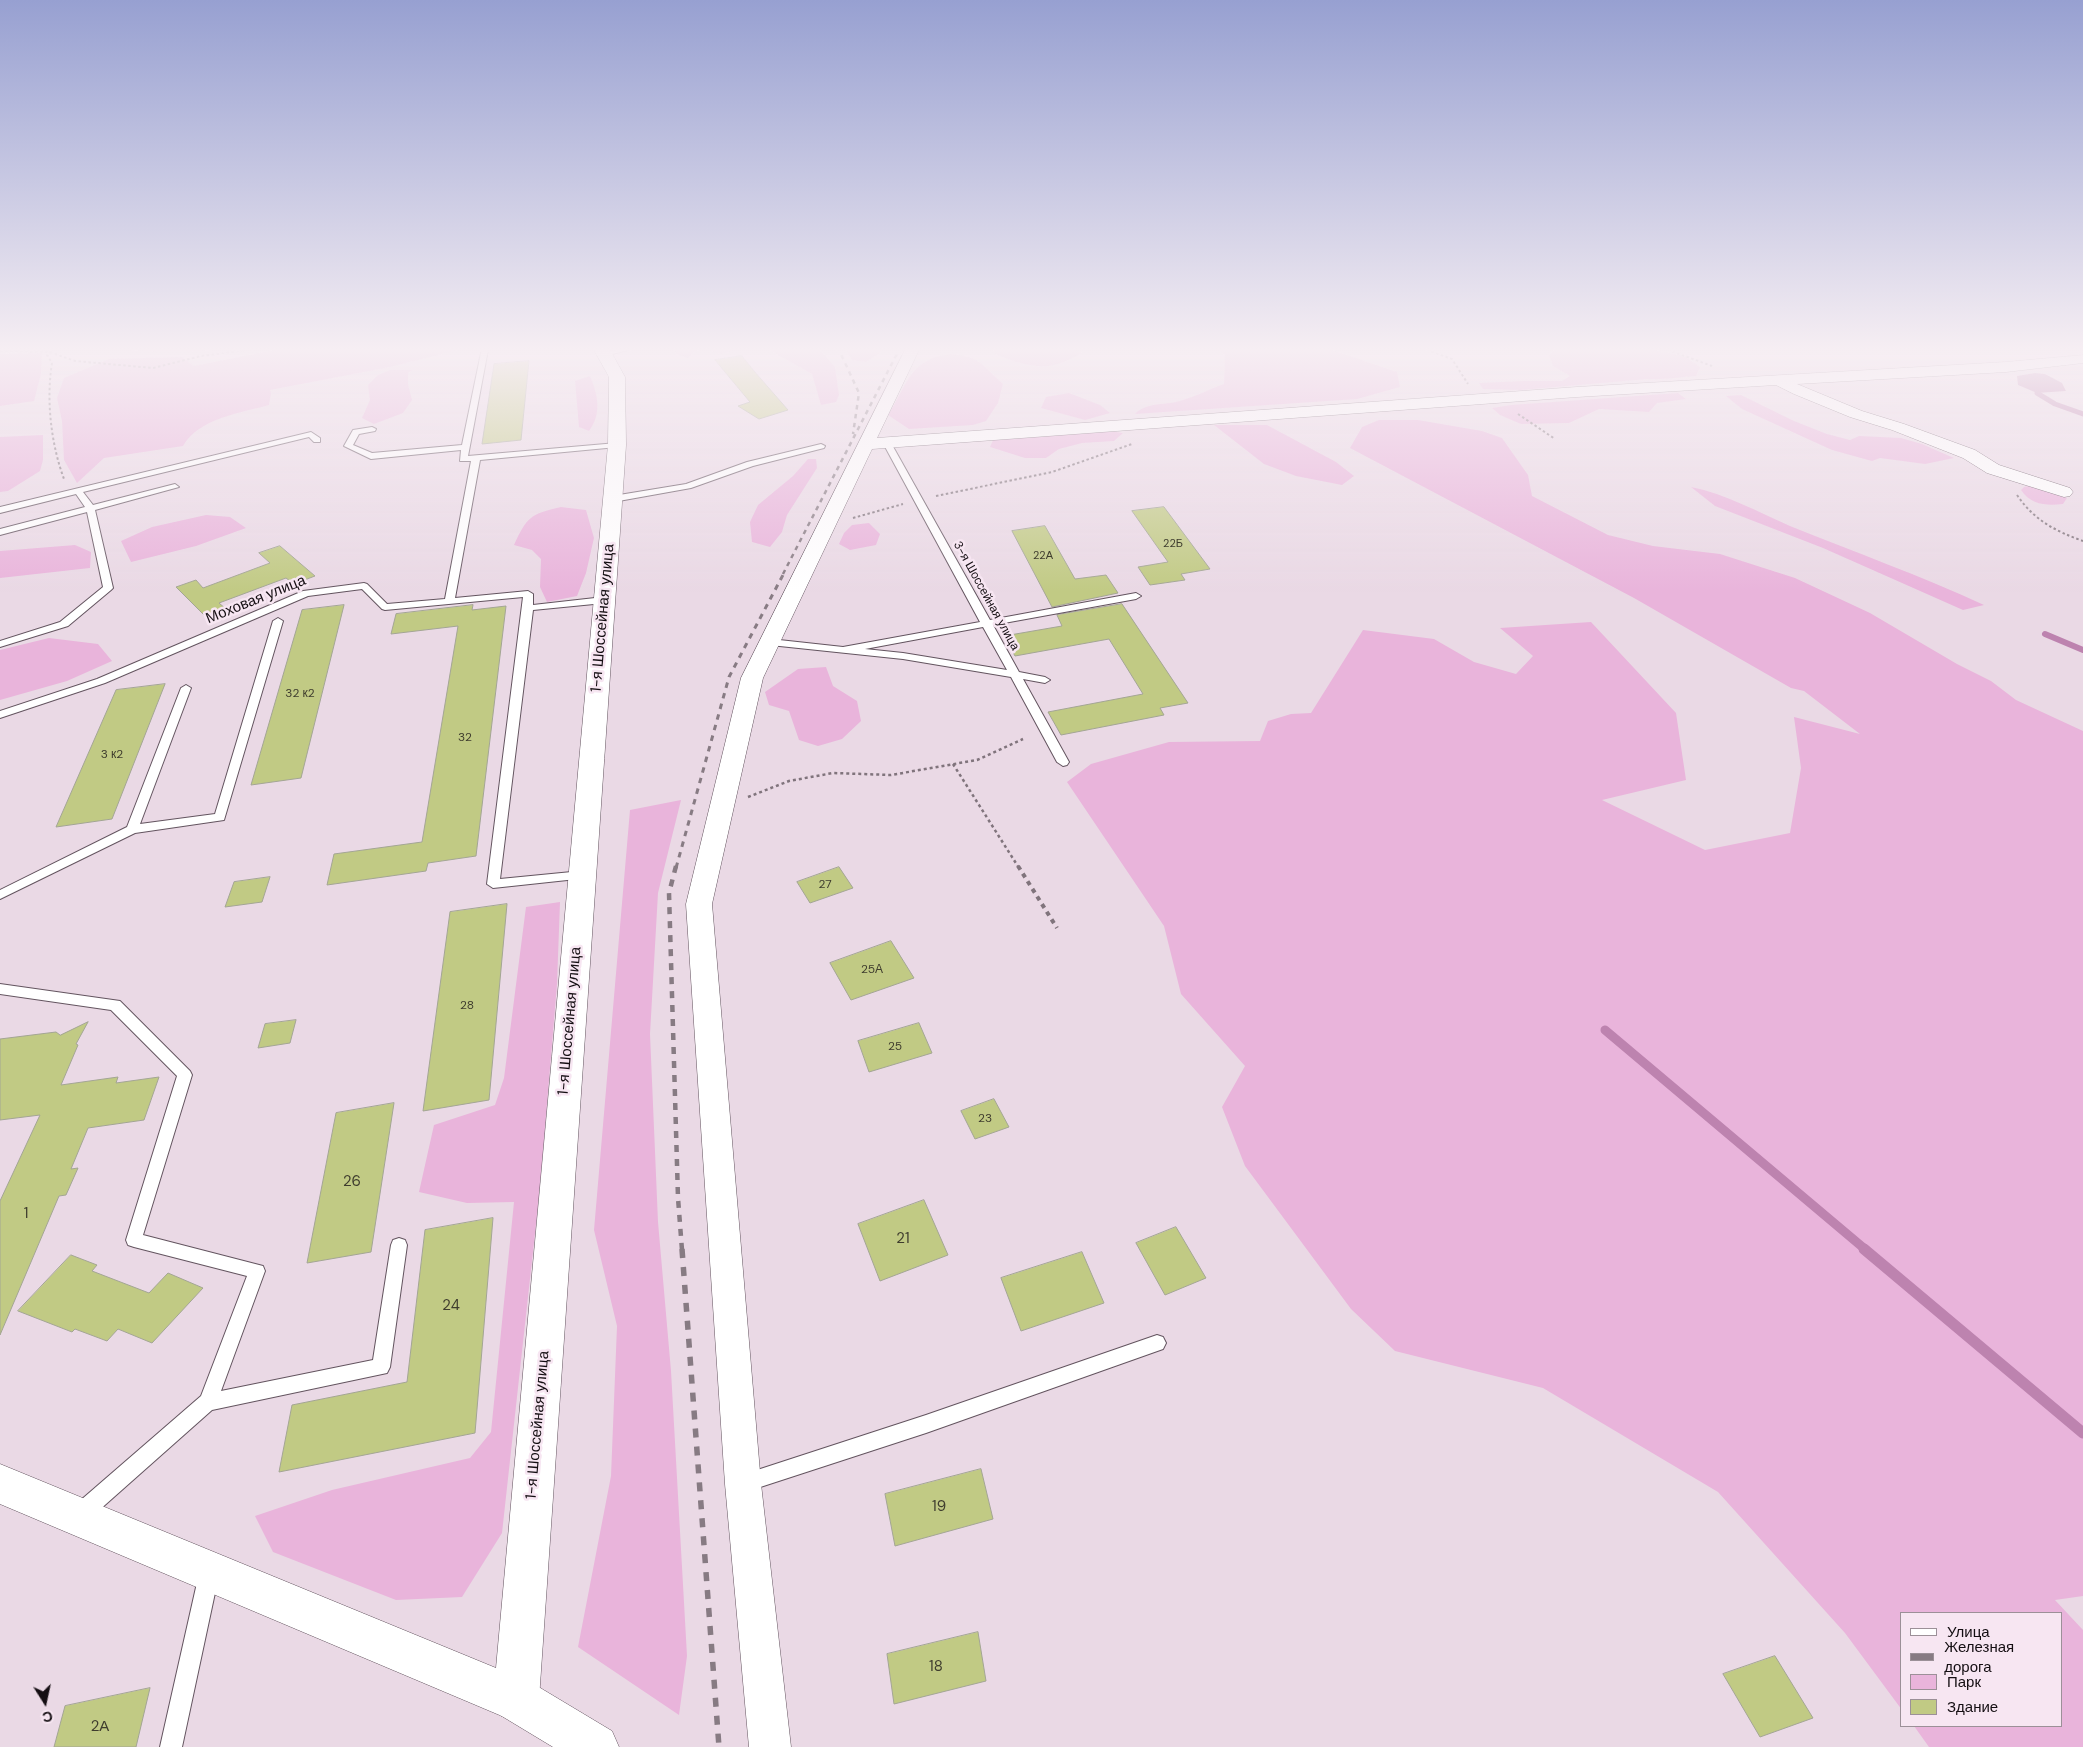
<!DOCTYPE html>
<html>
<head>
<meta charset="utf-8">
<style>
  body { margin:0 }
  #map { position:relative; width:2083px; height:1747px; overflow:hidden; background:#ead9e5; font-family:"DM Sans",sans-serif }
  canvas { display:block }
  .legend { position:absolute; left:1900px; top:1612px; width:162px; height:115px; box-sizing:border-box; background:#f7e6f2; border:1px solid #9c9098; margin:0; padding:6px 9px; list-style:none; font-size:15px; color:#140e12 }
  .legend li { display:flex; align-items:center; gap:10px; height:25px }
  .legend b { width:25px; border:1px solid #9c9098 }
  .north { position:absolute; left:20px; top:1677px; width:50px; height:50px; -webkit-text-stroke:4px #f7e6f2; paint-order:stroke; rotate:170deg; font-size:14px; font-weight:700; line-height:20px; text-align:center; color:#140e12 }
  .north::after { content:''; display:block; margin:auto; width:18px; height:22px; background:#140e12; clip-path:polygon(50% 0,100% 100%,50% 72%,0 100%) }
</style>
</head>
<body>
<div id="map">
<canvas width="2083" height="1747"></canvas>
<ul class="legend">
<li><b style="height:6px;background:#fff"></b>Улица</li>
<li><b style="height:6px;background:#877b83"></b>Железная дорога</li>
<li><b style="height:14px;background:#e9b4db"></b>Парк</li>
<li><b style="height:14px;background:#c1ca84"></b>Здание</li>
</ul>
<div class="north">С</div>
</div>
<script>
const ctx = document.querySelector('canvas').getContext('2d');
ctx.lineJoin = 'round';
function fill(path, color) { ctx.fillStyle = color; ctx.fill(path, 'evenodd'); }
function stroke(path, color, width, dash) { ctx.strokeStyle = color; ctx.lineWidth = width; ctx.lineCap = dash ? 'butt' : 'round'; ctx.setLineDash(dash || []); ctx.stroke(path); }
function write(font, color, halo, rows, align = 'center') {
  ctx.font = font + ' "DM Sans",sans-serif'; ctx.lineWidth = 5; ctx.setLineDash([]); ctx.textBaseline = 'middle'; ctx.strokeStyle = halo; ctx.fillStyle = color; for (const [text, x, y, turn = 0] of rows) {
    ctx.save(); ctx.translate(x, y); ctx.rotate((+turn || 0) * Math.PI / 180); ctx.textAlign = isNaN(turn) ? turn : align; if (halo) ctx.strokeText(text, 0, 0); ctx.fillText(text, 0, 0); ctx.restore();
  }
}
const green = new Path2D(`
  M107,348H228C188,354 147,352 107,348Z
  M284,348H418L420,350L466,348L390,367L270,390L271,393L269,405C241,413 199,418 183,446L104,458L77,483L64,460L62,421L57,398L64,378L109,359L182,357L194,366Z
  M674,348H738C727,354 717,357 708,348L695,351L688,358L676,354Z
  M766,348H811L820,350L835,367L839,395L836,402L821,405L812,374Z
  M845,348H882L880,353L866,362L852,360Z
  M993,348H1072L1082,353C1072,358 1060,365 1048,366C1032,368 1008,360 994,353Z
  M1214,348H1326L1397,372L1400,387L1357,399L1135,414C1147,401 1167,406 1183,400C1197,396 1209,389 1224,384L1225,355Z
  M1556,348H1645L1684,356L1700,367L1696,376C1679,377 1664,380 1647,379L1521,390L1483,389L1479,383L1522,381H1562L1570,376L1553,366L1549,355Z
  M42,353L41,374L34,401L0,406V354Z
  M951,354C981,357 982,365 1003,384L998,403L986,421L973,425L909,429L888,415C908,384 909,359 951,354Z
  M390,370H412L408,373V384L412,400L403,413L374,424L362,418L370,400L368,385L378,375Z
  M590,376C598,395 602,414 589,431L579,427L575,381Z
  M1069,393L1100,405L1110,413L1085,420L1041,408L1046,397Z
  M1678,393L1686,399L1657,403L1649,412L1599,409L1569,423L1521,424L1500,415L1492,408L1511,405Z
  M1741,395L1794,421L1827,434L1850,440L1859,436L1901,438L1922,444L1954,458L1925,464L1880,458L1872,461L1832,450L1742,409L1726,396Z
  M1379,420H1418L1482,431L1502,438L1528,475L1532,496L1608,535L1653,546L1720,554L1795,578L1870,613L1957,664L1991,681L2016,700L2083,731V1596L2055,1600L2083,1630V1747H1929L1914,1726H2062V1613H1902V1710L1845,1633L1718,1492L1543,1388L1395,1351L1351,1309L1245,1166L1222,1107L1245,1066L1181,994L1164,926L1067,782L1091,764L1169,742L1260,741L1268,721L1291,714L1311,713L1363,630L1434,639L1474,662L1516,674L1533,656L1500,628L1591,622L1676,713L1686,780L1602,800L1705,850L1790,833L1801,768L1794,717L1860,734L1804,691L1791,688L1634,598L1350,448L1362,427Z
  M1214,425H1267L1336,462L1354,476L1342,485L1296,476L1264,464Z
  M1103,430L1123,433L1114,441L1082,443L1059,449L1046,458H1025L990,447L993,440Z
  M43,435V460L40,471L8,491L0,492V437Z
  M808,459H816L817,468L787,515L782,532L770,547L752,542L750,522L758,505L793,476Z
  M2033,485L2067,498L2063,504C2047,506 2031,505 2021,490L2024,487Z
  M1691,487C1726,494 1758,512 1790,526C1855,552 1921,576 1984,605L1963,610L1823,548L1715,506Z
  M561,507L586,510L594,538L586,573L577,596L547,602L540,587L541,559L532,550L514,545C527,517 530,514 561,507Z
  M206,515L230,517L246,528L196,546L131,562L121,541L152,527Z
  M869,523L880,534L876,545L850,550L839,544L844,533L852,525Z
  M75,545L91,552L90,568L0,578V551Z
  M49,638L98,644L112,661L67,681L0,700V650Z
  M826,667L833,686L857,701L861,721L842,739L818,746L799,740L789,711L769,705L765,692L798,669Z
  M681,800L658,893L650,1034L658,1222L671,1371L687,1656L679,1715L578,1647L611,1476L617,1326L594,1230L630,810Z
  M560,902L557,984L540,1188L502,1533L462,1597L396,1600L273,1552L255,1516L332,1490L470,1458L491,1432L514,1202L467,1203L419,1192L434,1125L495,1105L504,1078L526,907Z`);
const water = new Path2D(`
  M2035,373L2045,374L2062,383L2066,391L2037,393L2018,385L2017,376Z`);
const streamFar3 = new Path2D(`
  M2037,393L2055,404L2083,414`);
const streamFar2 = new Path2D(`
  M2045,634L2083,650`);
const streamFar1 = new Path2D(`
  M1605,1030L1866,1250`);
const stream = new Path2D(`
  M1864,1249L2083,1433`);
const building = new Path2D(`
  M742,356L754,371L788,410L759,419L738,406L750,402L715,360Z
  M529,361L521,440L482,444L494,364Z
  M1164,507L1210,569L1181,574L1185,580L1150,585L1138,567L1168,562L1132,511Z
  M1045,526L1075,579L1106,575L1118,593L1052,607L1012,531Z
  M280,546L315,576L294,584L286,578L219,603L226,609L206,617L176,587L196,580L203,588L270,563L259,553Z
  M1122,604L1188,703L1160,708L1164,715L1061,735L1048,712L1143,694L1109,639L1015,656L1004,636L1062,626L1057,615Z
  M344,605L301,778L251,785L302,610Z
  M473,605L472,610L506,606L476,856L428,863L426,871L327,885L334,854L422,842L458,626L391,634L396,614Z
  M165,684L112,819L56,827L116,690Z
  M839,867L853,888L810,903L797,882Z
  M270,877L262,902L225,907L234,882Z
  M507,904L489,1100L423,1111L450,912Z
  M891,941L914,978L851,1000L830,963Z
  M296,1020L290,1043L258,1048L265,1024Z
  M88,1022L76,1044L78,1045L61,1085L118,1077L116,1083L159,1077L144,1120L88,1128L71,1169L78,1168L66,1195L59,1196L0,1335V1201L40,1115L0,1120V1039L56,1032L60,1035Z
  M919,1023L932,1053L869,1072L858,1041Z
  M994,1099L1009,1127L975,1139L961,1111Z
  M394,1103L371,1252L307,1263L336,1113Z
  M924,1200L948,1255L880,1281L858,1224Z
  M493,1218L475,1433L279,1472L292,1405L407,1382L425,1230Z
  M1176,1227L1206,1278L1165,1295L1136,1243Z
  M1082,1252L1104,1303L1021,1331L1001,1278Z
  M71,1255L97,1265L92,1271L149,1293L168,1273L203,1288L152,1343L118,1329L107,1341L75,1329L72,1332L18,1311Z
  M981,1469L993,1519L895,1546L885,1494Z
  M978,1632L986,1681L894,1704L887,1654Z
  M1775,1656L1813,1718L1760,1737L1723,1674Z
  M150,1688L136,1747H54L65,1706Z`);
const pathFar2 = new Path2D(`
  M55,348L47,355L52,363C46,400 51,444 64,479
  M1422,348L1452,359L1468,384
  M1663,348L1712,366
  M0,351L50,352L75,361L153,368L201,356L263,348
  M1518,414L1555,439
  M2017,495C2034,520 2055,531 2083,541
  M936,496L1052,472L1132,444
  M853,518L903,504`);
const pathFar1 = new Path2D(`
  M953,764L1019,868
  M748,797L789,781L833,773L891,775L977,760L1023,739`);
const path = new Path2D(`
  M1018,866L1057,928`);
const service = new Path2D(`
  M482,348H492L488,350L468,456L617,443L621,445L617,447L480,460L455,598L528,591L533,594V605L604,597L609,600L604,603L533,610L500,879L582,871L588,875L586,878L493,888L487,884L523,597L385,610L382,609L362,589L308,596L105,683L0,718V711L97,679L303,591L364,583L367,584L387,604L445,599L471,461H460L461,450L371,459L344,446L353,430L372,427L376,429L375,431L359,434L353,445L372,453L462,445Z
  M624,348H636L605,356L601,354Z
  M311,432L320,438V442H314L309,437L83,492L93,505L175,484L179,487L95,510L113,588L111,590L68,626L0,647V641L60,622L103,587L87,512L0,535V529L85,507L76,494L0,513V507Z
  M884,441L891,443L990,620L1136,593L1141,596L1136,599L993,625L1019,672L1045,677L1050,680L1045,683L1023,679L1069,762L1067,765L1063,766L1057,762L1011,677L903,659L770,645L765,642L770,639L843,647L980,622L883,443ZM983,627L1007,670L903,653L865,649Z
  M821,444L825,446L824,448L753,466L691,488L613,502L609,499L613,496L686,484L747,462Z
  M278,618L283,621L224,820L135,833L0,899V890L127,827L181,688L186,685L191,688L140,824L215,814L273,621Z
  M0,984L120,1001L190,1071L192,1075L143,1235L263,1266L265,1271L221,1391L373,1360L391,1245L393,1240L399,1238L405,1240L407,1245L390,1367L387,1373L212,1410L88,1520L81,1522L74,1520L72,1513L74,1506L201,1396L247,1276L134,1247L128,1245L126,1240L177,1076L111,1010L0,994Z
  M1157,1335L1163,1337L1166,1343L1163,1349L926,1433L745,1492L738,1490L736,1483L738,1476L745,1474L926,1415Z
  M209,1564L216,1567L219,1574L182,1747H160L199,1574L202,1567Z`);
const minor = new Path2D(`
  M906,348H920L877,438L1577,387L2006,362L2083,355V363L2006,372L1797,384L1862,411L1904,424L1975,450L1999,465L2070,488L2073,492L2070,496L2064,497L1987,473L1963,458L1892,430L1850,417L1794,394L1776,385L1577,397L872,449L763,678L712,904L761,1484L791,1747H749L725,1484L686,904L741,678Z`);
const tertiary = new Path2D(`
  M593,348H609L625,377L626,445L539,1699L532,1715L516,1722L0,1504V1464L496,1668L608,445L609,377Z`);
const secondary = new Path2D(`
  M516,1676L532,1683L612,1731L619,1747H553L500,1715L493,1699L500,1683Z`);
const railFar3 = new Path2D(`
  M836,348L840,352L859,393L853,434
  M783,574L900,348`);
const railFar2 = new Path2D(`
  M676,868L729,677L784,573`);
const railFar1 = new Path2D(`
  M676,866L669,893L678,1198L682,1250`);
const rail = new Path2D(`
  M682,1249L719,1747`);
const farNumbernames = [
  ["22Б",1173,544],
  ["22А",1043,556]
];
const farStreetnames = [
  ["3-я Шоссейная улица",986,596,61]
];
const numberNames = [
  ["32 к2",300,694],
  ["32",465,738],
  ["3 к2",112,755],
  ["27",825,885],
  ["25А",872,970],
  ["28",467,1006],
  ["25",895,1047],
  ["23",985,1119]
];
const streetNames = [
  ["Моховая улица",256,600,-22],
  ["1-я Шоссейная улица",603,618,-85],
  ["1-я Шоссейная улица",570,1021,-85],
  ["1-я Шоссейная улица",538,1425,-85]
];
const nearNumbernames = [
  ["26",352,1182],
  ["1",26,1214],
  ["21",903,1239],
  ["24",451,1306],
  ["19",939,1507],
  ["18",936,1667],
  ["2А",100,1727]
];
fill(green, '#e9b4db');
fill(water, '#bd83af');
stroke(streamFar3, '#bd83af', 5);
stroke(streamFar2, '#bd83af', 6);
stroke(streamFar1, '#bd83af', 9);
stroke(stream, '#bd83af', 11);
fill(building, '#c1ca84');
stroke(building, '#a3a594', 1);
stroke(service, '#63545f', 2);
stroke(minor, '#63545f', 1);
stroke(tertiary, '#63545f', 1);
stroke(secondary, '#63545f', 1);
stroke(pathFar2, '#80747c', 2, [2.5, 2.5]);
stroke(pathFar1, '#80747c', 2.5, [3, 3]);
stroke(path, '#80747c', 4, [4.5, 4.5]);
fill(service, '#fff');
fill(minor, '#fff');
fill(tertiary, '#fff');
fill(secondary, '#fff');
stroke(railFar3, '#877b83', 2.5, [4.5, 4.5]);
stroke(railFar2, '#877b83', 3, [5.5, 5.5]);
stroke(railFar1, '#877b83', 4.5, [7, 7]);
stroke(rail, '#877b83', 5.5, [9, 9]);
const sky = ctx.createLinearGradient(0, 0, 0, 592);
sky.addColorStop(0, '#97a0d1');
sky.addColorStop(0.59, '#f6eef3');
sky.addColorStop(1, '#f6eef300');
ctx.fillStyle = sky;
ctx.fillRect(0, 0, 2083, 592);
write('11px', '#3f3d2e', null, farNumbernames);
write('12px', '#140e12', '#f7e6f2', farStreetnames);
write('12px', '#3f3d2e', null, numberNames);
write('15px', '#140e12', '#f7e6f2', streetNames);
write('15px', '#3f3d2e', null, nearNumbernames);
</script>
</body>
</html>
